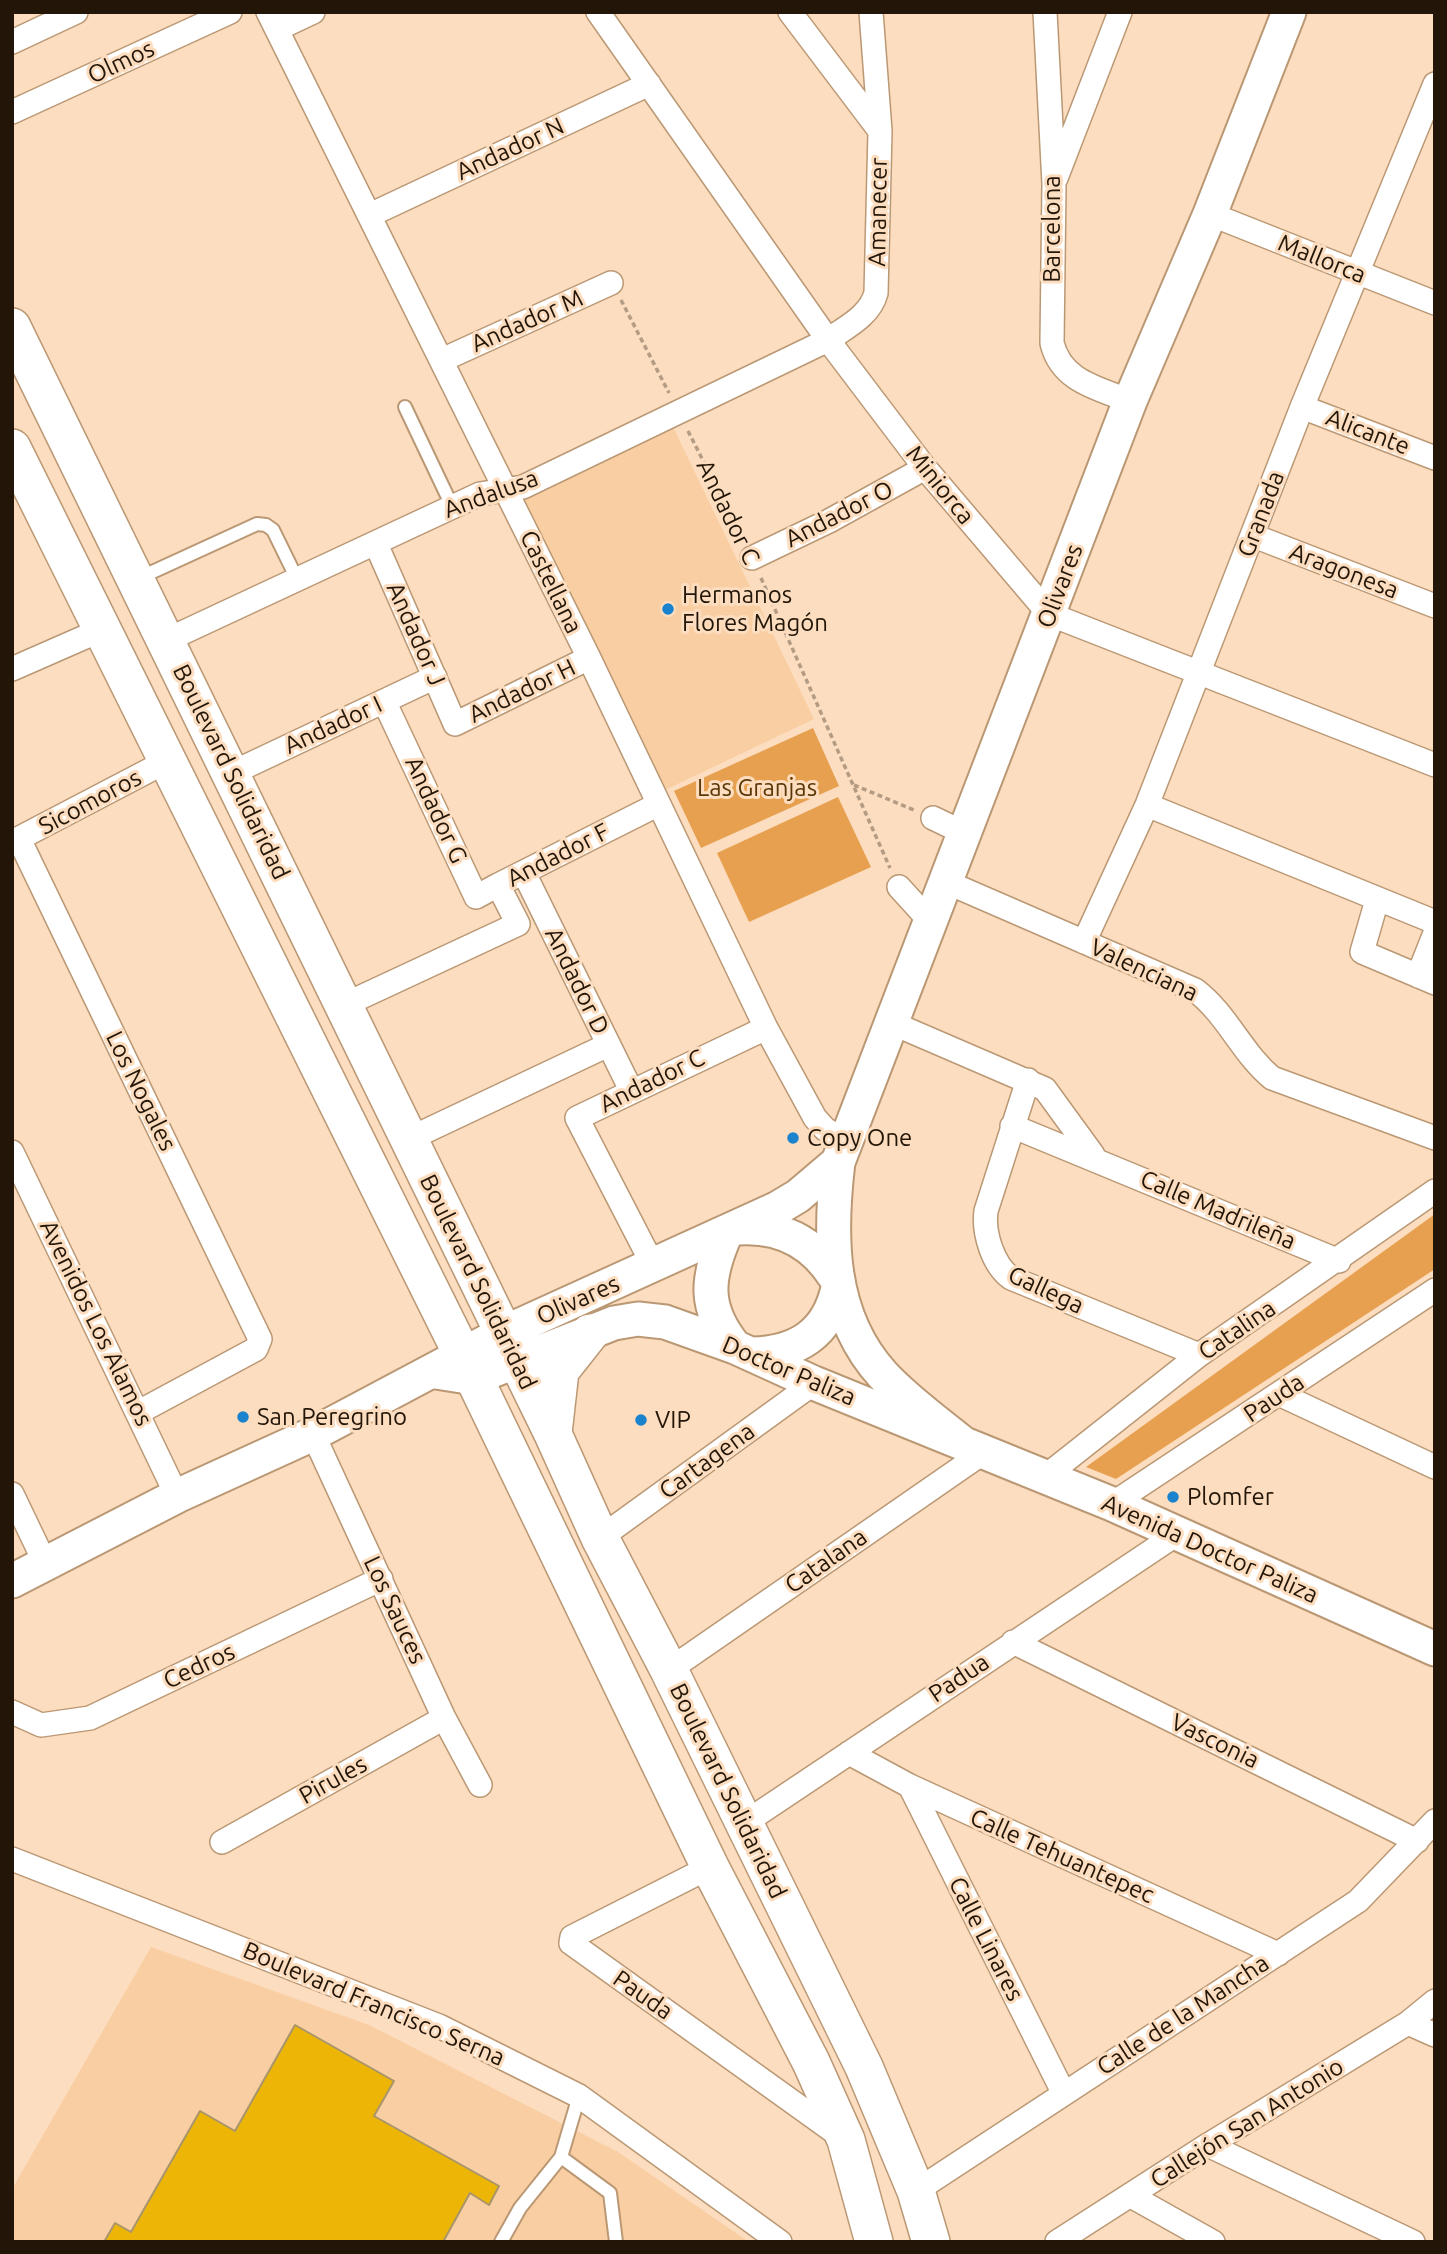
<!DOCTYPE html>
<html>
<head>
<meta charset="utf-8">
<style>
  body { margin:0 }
  #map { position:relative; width:1447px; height:2254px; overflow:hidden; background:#fcddbf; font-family:Ubuntu,sans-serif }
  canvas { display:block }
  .frame { position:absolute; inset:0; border:14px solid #231608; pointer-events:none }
</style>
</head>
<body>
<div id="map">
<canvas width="1447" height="2254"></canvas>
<div class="frame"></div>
</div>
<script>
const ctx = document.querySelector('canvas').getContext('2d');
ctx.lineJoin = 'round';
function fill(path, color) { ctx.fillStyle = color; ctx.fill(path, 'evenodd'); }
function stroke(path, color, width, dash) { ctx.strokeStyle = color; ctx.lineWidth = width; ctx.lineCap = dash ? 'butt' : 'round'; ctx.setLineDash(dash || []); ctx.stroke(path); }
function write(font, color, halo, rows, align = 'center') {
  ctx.font = font + ' Ubuntu,sans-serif'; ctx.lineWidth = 6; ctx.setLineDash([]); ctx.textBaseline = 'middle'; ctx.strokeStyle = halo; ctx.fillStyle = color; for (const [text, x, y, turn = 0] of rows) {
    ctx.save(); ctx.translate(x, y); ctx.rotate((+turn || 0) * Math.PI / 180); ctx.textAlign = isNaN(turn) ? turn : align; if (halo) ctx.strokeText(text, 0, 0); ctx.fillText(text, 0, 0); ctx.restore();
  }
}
const built = new Path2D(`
  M673,427L814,719L663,791L522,499Z
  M151,1947L369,2025L618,2152L749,2242H12V2189Z`);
const green = new Path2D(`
  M813,728L839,786L701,848L674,791Z
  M838,797L871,867L749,922L717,853Z
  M1435,1214V1269L1116,1479L1086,1467Z`);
const building = new Path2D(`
  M295,2025L394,2081L374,2116L499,2186L489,2205L470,2193L443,2242H104L115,2223L131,2232L200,2111L235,2131Z`);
const path = new Path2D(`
  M621,300L669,393
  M688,431L743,539
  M761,578L890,868
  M854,785L914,810`);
const lane = new Path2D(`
  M405,407L452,506
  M137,579L257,524L266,525L273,530L297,579
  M561,2157L579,2096
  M501,2242L520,2208L561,2157L610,2193L616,2242`);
const street = new Path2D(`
  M268,12L589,658L766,1028L815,1118L825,1129L845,1142
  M598,12L828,340L925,468L1049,614L1435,765
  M790,12L880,131
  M1045,12L1054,184L1052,343C1061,381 1097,388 1130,401
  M277,29L313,12
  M12,42L76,12
  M12,112L230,12
  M1056,178L1120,12
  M1210,214L1435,303
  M370,215L649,84
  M442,360L611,283
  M1302,407L1435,458
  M1254,536L1435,606
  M376,544L455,724L589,658
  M752,558L829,521L925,468
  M167,640L480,494L523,487L828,340C846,327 870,316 876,293L880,131L871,12
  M12,669L101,630
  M384,701L476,897L498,885
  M232,773L435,677
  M1147,805L1435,922
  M933,818L962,832
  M19,839L260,1339L256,1349L139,1412
  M12,842L167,761
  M524,873L631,1090
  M944,881L1195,990C1227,1014 1241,1052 1272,1078L1435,1138
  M899,887L929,920
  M1377,900L1362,952L1435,983
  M1084,942L1147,805L1302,407L1435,84
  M1418,976L1435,933
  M344,1005L518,924L498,885L657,805
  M892,1023L1045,1089L1093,1155
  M1028,1080L986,1211C983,1233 993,1265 1011,1278L1199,1355
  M1012,1126L1339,1261
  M409,1139L608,1045
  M12,1152L177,1496
  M654,1267L577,1118L766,1028
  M1279,1394L1435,1467
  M313,1434L444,1718L480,1785
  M1046,1476L1199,1355L1435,1191
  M12,1494L46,1565
  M1112,1504L1435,1290
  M600,1538L814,1383
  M1013,1642L1417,1841
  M669,1670L984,1452
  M12,1712L41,1725L90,1718L381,1579
  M849,1753L910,1786L1278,1954
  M910,1786L1063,2092
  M743,1824L1177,1534
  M222,1842L444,1718
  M12,1859L439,2026L579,2096L780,2242
  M710,1867L572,1937L571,1943L840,2136
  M1408,2023L1435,2035
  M1208,2145L1413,2242
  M916,2191L1358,1901L1435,1821
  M1131,2196L1213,2242
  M1057,2242L1208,2145L1408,2023L1435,2001`);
const secondary = new Path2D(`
  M738,1228C780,1225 813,1242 835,1277
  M726,1233C706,1278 703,1308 735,1347
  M752,1354C797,1353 828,1334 838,1288
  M436,1372L474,1378L614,1323L638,1319L665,1322L735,1347L814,1383L1112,1504L1435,1649
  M965,1445C937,1422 907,1401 883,1375C829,1316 829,1236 838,1162L1130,401L1210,214L1289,12
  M12,1581L177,1496L313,1434L503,1333L778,1208L798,1196L838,1162`);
const primary = new Path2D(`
  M12,327L553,1434L600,1538L669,1670L864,2067L916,2191L931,2242
  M12,448L474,1378L710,1867L811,2062L846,2140L874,2242
  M553,1433L560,1371L590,1333`);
const markers = [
  [668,609,7,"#1b83cd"],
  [793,1138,7,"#1b83cd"],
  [243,1417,7,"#1b83cd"],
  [641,1420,7,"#1b83cd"],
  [1173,1497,7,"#1b83cd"]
];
const streetNames = [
  ["Olmos",121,62,-25],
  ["Andador N",510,149,-25],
  ["Amanecer",878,212,-89],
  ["Barcelona",1052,229,-90],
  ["Mallorca",1322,259,22],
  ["Andador M",527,321,-24],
  ["Alicante",1368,432,21],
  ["Miniorca",940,485,51],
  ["Andalusa",491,494,-20],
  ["Andador C",728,512,64],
  ["Andador O",839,514,-27],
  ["Granada",1261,514,-69],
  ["Aragonesa",1344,571,21],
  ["Castellana",551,582,64],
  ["Olivares",1060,586,-69],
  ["Andador J",416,634,66],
  ["Andador H",522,691,-26],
  ["Andador I",333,725,-25],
  ["Boulevard Solidaridad",231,772,64],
  ["Sicomoros",90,802,-28],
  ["Andador G",436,810,65],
  ["Andador F",558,855,-27],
  ["Valenciana",1144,970,25],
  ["Andador D",577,981,64],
  ["Andador C",652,1081,-26],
  ["Los Nogales",141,1091,64],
  ["Calle Madrileña",1218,1210,23],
  ["Boulevard Solidaridad",478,1282,64],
  ["Gallega",1046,1290,25],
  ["Olivares",578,1300,-24],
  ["Avenidos Los Alamos",96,1323,64],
  ["Catalina",1237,1330,-34],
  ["Doctor Paliza",789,1371,23],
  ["Pauda",1274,1398,-34],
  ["Cartagena",707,1461,-36],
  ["Avenida Doctor Paliza",1210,1549,24],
  ["Catalana",826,1561,-35],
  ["Los Sauces",395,1610,65],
  ["Cedros",199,1666,-25],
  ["Padua",959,1678,-34],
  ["Vasconia",1215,1741,26],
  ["Pirules",333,1780,-29],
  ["Boulevard Solidaridad",728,1791,64],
  ["Calle Tehuantepec",1062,1856,24],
  ["Calle Linares",986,1939,63],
  ["Pauda",643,1995,35],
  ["Boulevard Francisco Serna",374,2004,23],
  ["Calle de la Mancha",1183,2015,-33],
  ["Callejón San Antonio",1247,2123,-32]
];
const poiNames = [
  ["Hermanos",682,595],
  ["Flores Magón",682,623],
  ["Copy One",807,1138],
  ["San Peregrino",257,1417],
  ["VIP",655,1420],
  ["Plomfer",1187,1497]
];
const parkNames = [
  ["Las Granjas",757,788]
];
fill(built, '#f9cea3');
fill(green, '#e7a050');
fill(building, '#edb607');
stroke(building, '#a99569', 2);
stroke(lane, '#bb9874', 16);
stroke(street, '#bb9874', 26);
stroke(secondary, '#bb9874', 37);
stroke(primary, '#bb9874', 40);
stroke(path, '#b49b83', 3.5, [5, 3.5]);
stroke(lane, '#fff', 12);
stroke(street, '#fff', 23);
stroke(secondary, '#fff', 33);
stroke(primary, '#fff', 37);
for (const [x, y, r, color] of markers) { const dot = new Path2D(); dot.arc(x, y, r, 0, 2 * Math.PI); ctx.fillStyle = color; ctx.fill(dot); stroke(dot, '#fcddbf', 2.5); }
write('24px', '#231608', '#fcddbf', streetNames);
write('24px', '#231608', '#fcddbf', poiNames, 'left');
write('24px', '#5b3708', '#fcddbf', parkNames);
</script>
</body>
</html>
